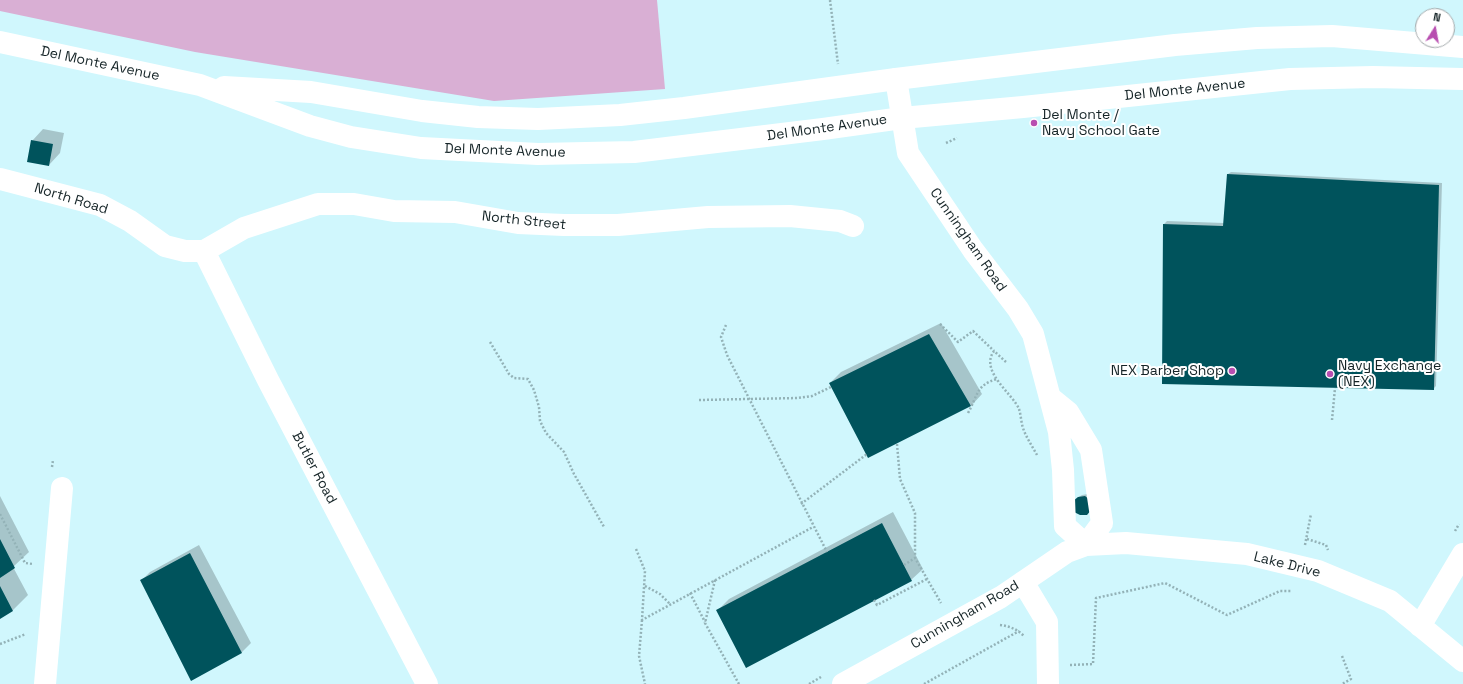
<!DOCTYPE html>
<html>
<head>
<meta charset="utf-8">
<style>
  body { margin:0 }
  #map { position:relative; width:1463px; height:684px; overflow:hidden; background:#d0f7fd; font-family:"Space Grotesk",sans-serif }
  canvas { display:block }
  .north { position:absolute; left:1415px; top:8px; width:40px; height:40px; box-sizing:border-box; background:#fff; border:1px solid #a1a7a9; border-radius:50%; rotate:11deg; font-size:11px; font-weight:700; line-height:16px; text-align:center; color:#152427 }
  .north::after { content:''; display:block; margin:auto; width:14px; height:18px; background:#b84eb0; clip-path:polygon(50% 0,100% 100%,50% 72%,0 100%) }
</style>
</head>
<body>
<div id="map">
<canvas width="1463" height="684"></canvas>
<div class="north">N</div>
</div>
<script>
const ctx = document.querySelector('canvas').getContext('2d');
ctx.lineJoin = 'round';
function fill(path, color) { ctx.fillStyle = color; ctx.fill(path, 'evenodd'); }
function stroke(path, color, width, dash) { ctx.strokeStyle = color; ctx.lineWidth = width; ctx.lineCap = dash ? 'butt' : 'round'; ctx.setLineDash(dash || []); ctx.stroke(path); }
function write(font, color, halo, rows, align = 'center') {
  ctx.font = font + ' "Space Grotesk",sans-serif'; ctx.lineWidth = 4; ctx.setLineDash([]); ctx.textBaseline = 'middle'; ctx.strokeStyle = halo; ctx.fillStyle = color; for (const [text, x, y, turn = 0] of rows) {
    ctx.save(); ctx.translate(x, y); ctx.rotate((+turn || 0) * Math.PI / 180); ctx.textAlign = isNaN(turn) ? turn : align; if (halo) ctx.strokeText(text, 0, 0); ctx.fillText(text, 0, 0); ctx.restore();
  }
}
const forest = new Path2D(`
  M0,0H657L665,89L494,101L195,52L0,11Z`);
const shadow = new Path2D(`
  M43,129L64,133L60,153L49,165L32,141Z
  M1231,172L1442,183L1436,386L1433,389L1163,383L1164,224L1167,221L1224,223L1228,174Z
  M941,323L982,394L971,406L830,383L841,372Z
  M1088,494L1094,505L1077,498L1082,495Z
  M0,496L29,552L13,567L28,595L13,610L0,617Z
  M893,512L923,569L911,580L717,611L729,599Z
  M199,545L251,643L242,652L192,680L141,581L150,572Z`);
const building = new Path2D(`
  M31,140L53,144L49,166L27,162Z
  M1227,174L1439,185L1434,390L1162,384L1163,224L1223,226Z
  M929,334L971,406L868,458L829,383Z
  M1085,496L1091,501L1092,509L1087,515H1080L1072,511L1073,501L1078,497Z
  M882,523L912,581L746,668L716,610Z
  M0,539L15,568L0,578Z
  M190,553L242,653L191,681L140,580Z
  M0,586L13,611L0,619Z`);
const path = new Path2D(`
  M830,0L838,64
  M946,143L957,138
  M940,324L958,342L973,331L994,351
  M726,325L721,337L727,355L827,552
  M490,342L509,374L514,378L528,379L534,390L539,407L540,421L546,433L564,452L574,474L604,527
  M1006,362L994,351C979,371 1013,394 1019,409C1021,415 1021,422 1023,428C1026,437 1032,446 1037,455
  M699,400L798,398L812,396L831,387
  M968,413C978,395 976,385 997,379
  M1332,420L1335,388
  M897,444L900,479L915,513V558
  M52,467L53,460
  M801,504L867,454
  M0,514L25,563L33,564
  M1455,531L1459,524
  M1307,539L1326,545L1328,550
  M1305,545L1311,514
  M636,549L645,571L642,620L813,527
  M904,565L915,558L941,603
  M715,580L705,623L739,684
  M645,586L660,594L670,604
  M690,593L705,622
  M874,600L877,605L927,579
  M642,620L639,656L645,684
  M1000,625C1009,626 1017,629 1024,636
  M0,644L26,634
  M1342,656L1351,679L1342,684
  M1070,665L1093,664L1096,598L1165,583L1227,615L1280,591H1292
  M809,684L821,677
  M924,684L1019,631`);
const minor = new Path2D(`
  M896,79L908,153L973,250L1018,309L1033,334L1059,432L1063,470L1065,526L1086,545
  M0,179L100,205L130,221L165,246L185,251H204L244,228L318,204H354L394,211L455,212L518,223L564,225H618L708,217L790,216L840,221L853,226
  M204,251L268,380L427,684
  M1052,399L1068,412L1091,450L1102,523L1086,545
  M1023,582L1047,622L1048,684
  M1420,626L1463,554
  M45,684L62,488
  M843,684L1001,597L1067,552L1086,545L1126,543L1247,554L1318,571L1390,601L1463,661`);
const major = new Path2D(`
  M0,42L200,85L310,126L351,137L421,148L538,154L634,152L823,129L902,118L1023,107L1290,79L1373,77L1463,79
  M224,87L311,92L422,111L478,117L538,119L620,115L684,108L896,79L1175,45L1257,38L1332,36L1463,47`);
const markers = [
  [1034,123,4,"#b84eb0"],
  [1232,371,4,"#b84eb0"],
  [1330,374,4,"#b84eb0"]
];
const streetNames = [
  ["Del Monte Avenue",100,64,12],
  ["Del Monte Avenue",1185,90,-6],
  ["Del Monte Avenue",827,128,-8],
  ["Del Monte Avenue",505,151,2],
  ["North Road",71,199,17],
  ["North Street",524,221,6],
  ["Cunningham Road",968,240,55],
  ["Butler Road",314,468,62],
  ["Lake Drive",1287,565,14],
  ["Cunningham Road",965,615,-30]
];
const poiNames = [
  ["Del Monte /",1042,115],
  ["Navy School Gate",1042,131],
  ["Navy Exchange",1338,366],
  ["(NEX)",1338,382],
  ["NEX Barber Shop",1224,371,"right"]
];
fill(forest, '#d9afd4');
fill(shadow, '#0003');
fill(building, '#00535c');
stroke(path, '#93b2b7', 2.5, [2, 2]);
stroke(minor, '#fff', 22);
stroke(major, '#fff', 22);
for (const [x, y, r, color] of markers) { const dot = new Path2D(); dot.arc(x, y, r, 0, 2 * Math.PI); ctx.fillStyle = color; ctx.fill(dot); stroke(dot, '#fff', 1.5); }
write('14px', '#152427', '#fff', streetNames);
write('14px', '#152427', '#fff', poiNames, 'left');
</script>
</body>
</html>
